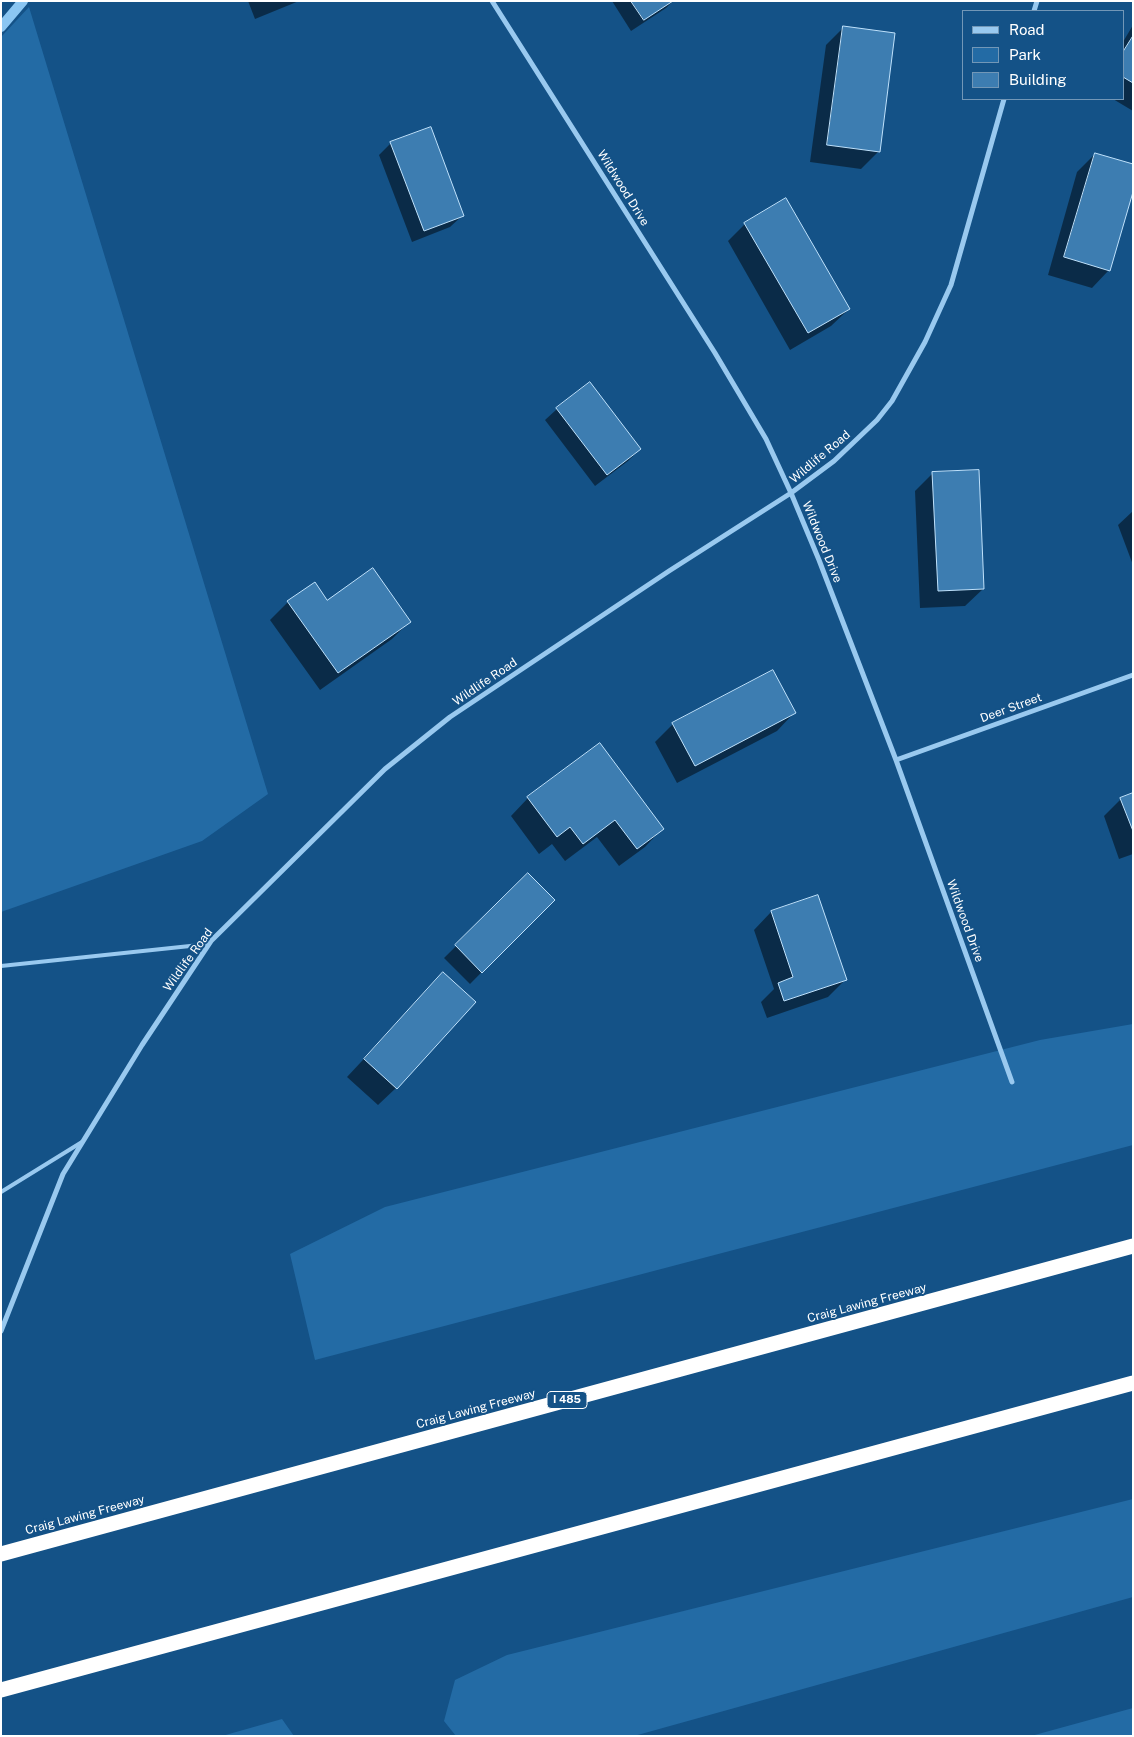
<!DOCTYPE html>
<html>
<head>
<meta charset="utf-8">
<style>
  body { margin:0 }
  #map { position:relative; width:1134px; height:1737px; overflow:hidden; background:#145287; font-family:"Public Sans",sans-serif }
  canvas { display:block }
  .frame { position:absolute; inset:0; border:2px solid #fff; pointer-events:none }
  .legend { position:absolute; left:962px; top:10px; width:162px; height:90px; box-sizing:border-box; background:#145287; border:1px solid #7297b7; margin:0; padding:6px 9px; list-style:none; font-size:15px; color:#fff }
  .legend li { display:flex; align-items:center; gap:10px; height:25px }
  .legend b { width:25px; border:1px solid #7297b7 }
</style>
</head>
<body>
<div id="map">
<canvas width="1134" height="1737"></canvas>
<div class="frame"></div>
<ul class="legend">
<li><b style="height:6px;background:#99c9ef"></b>Road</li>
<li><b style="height:14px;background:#236ba5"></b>Park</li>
<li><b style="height:14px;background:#3d7db1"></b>Building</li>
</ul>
</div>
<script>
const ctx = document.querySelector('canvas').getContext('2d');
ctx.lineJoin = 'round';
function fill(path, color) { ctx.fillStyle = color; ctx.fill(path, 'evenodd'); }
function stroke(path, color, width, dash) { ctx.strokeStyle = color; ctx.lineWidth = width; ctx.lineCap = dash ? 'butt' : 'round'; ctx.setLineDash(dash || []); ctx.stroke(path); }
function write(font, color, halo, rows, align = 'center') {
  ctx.font = font + ' "Public Sans",sans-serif'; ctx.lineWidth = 4; ctx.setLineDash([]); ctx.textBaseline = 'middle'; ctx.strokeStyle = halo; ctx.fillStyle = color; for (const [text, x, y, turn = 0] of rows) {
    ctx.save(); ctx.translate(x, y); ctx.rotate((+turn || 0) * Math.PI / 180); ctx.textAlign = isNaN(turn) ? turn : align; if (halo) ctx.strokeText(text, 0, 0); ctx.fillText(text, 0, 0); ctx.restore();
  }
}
const green = new Path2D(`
  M29,7L268,794L202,841L1,912V37Z
  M1133,1024V1145L315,1360L290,1254L385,1207L1040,1040Z
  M1133,1499V1597L634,1736H456L444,1721L455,1680L507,1655Z
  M1133,1708V1736H1031Z
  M282,1719L294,1736H222Z`);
const shadow = new Path2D(`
  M248,1H299L255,19Z
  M612,1H673L666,8L631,31Z
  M1133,25V111L1113,99H1123V42Z
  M844,27L894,34L878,152L861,169L810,162L826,45Z
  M391,143L462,216L450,227L412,242L379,155Z
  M1095,154L1109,270L1092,288L1048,275L1077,172Z
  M745,224L849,309L831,326L790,350L728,241Z
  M557,409L640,449L628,461L595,486L545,420Z
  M933,473L983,589L965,606L920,608L915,491Z
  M1133,511V565L1118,525Z
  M314,584L327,602L409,622L392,639L320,690L270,620L288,602Z
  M794,713L777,731L677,783L655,742L673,724Z
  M1133,794V854L1119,859L1104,816L1121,799Z
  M528,798L662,829L645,847L619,866L597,837L565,861L552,844L539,854L511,816Z
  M528,875L553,900L470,984L444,958Z
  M817,897L845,980L828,997L767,1018L761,1002L774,989L754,930L771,912Z
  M443,974L396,1088L378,1105L347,1077Z`);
const stream = new Path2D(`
  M1,27L23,1`);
const building = new Path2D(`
  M631,1H673L644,20Z
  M843,26L895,33L880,152L827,145Z
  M1133,36V83L1123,77V52Z
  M431,127L464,216L424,231L390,142Z
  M1095,153L1133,164V192L1110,271L1064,257Z
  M786,198L850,309L808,333L744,223Z
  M590,382L641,449L607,475L556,408Z
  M979,470L984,589L938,591L932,472Z
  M373,568L411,622L338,673L287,601L315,582L327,600Z
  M773,670L796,713L695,766L672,723Z
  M600,743L664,829L637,849L615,820L583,844L570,827L557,837L527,797Z
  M1133,793V831L1120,798Z
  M528,873L555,900L482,973L455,945Z
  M818,895L847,980L784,1001L778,983L793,977L771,911Z
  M443,972L476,1002L397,1089L364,1059Z`);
const service = new Path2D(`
  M1,966L209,944
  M1,1192L82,1142`);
const minor = new Path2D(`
  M492,1L715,353L766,439L791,493L819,560L896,760L1012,1082
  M1034,11L1037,1
  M896,760L1133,675
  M1,1331L63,1174L142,1045L211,941L385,769L450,717L669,571L791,493L834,461L877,420L892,401L925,342L951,285L1004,99`);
const motorway = new Path2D(`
  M1,1554L1133,1246
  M1,1690L1133,1383`);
const shields = [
  [567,1400,40]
];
const shieldNames = [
  ["I 485",567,1400]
];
const streetNames = [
  ["Wildwood Drive",623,188,58],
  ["Wildlife Road",820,457,-40],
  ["Wildwood Drive",822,542,68],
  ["Wildlife Road",485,682,-34],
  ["Deer Street",1011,708,-20],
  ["Wildwood Drive",965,921,70],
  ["Wildlife Road",188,960,-54],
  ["Craig Lawing Freeway",867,1303,-15],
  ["Craig Lawing Freeway",476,1409,-15],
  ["Craig Lawing Freeway",85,1515,-15]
];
fill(green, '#236ba5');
fill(shadow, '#0007');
stroke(stream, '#8bc6f2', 10);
fill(building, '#3d7db1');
stroke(building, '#bfe1fb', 1);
stroke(service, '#99c9ef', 4);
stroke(minor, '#99c9ef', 5);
stroke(motorway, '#fff', 15);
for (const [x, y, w] of shields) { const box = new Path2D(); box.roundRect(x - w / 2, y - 8.5, w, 17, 4); ctx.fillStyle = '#145287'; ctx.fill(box); stroke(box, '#fff', 1); }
write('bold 11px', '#fff', null, shieldNames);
write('12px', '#fff', '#145287', streetNames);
</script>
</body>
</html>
